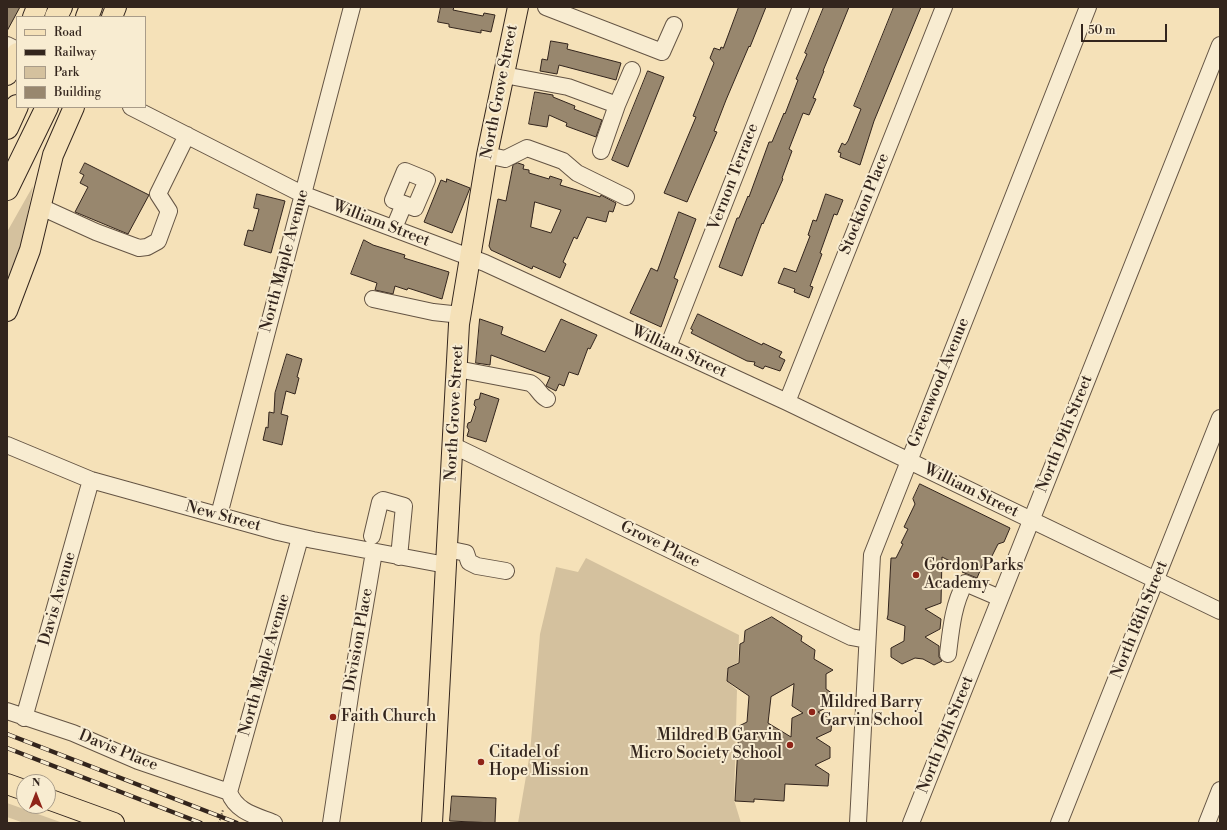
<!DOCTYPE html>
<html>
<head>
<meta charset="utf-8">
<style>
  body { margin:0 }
  #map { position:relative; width:1227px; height:830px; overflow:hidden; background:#f5e1b8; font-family:"Libre Bodoni",serif }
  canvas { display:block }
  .frame { position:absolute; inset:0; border:8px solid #33251d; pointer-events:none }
  .legend { position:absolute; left:16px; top:16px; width:130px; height:92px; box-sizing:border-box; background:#f8ecd1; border:1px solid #a99c89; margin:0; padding:5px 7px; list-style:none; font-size:12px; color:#33251d }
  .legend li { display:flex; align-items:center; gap:8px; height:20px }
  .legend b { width:20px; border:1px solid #a99c89 }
  .north { position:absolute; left:16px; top:774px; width:40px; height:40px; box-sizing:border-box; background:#f8ecd1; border:1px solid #a99c89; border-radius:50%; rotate:0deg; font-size:11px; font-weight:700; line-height:16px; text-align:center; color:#33251d }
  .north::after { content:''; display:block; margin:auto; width:14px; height:18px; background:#8f2418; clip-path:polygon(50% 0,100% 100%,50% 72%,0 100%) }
  .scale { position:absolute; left:1081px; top:24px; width:86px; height:18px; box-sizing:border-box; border:2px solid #33251d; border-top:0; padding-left:5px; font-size:12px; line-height:14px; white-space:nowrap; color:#33251d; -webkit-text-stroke:3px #f8ecd1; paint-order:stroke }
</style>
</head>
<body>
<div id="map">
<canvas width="1227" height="830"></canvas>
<div class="frame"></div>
<ul class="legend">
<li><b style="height:5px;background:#f5e1b8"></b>Road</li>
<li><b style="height:5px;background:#33251d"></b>Railway</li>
<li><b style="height:11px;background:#d4c19e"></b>Park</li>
<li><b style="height:11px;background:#98876e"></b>Building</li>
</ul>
<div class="north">N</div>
<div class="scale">50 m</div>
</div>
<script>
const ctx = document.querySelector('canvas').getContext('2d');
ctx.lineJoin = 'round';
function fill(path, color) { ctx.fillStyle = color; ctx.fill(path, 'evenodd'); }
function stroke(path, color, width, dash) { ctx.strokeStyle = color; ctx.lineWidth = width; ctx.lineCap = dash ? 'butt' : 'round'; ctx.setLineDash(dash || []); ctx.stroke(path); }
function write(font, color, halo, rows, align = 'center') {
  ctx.font = font + ' "Libre Bodoni",serif'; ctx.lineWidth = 4; ctx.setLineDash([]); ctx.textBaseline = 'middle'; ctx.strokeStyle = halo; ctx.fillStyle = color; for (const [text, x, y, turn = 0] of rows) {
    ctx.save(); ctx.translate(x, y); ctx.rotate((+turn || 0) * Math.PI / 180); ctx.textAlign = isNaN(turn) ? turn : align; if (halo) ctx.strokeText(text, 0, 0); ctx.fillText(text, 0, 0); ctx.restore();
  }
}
const green = new Path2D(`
  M33,186L22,243L7,285V232Z
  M586,558L739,635L738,662L727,670L729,683L737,690L734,800L741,823H518L530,753L540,634L556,567L578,572Z
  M7,803L63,823H24L7,817Z`);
const building = new Path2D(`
  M7,7H20L7,31Z
  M441,7H454L453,10L483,16L484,13L495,15L491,32L481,30V33L449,27V24L438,22Z
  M739,7H766L750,47L749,46L726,100L714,131L717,132L687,202L664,193L696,117L693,116L714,63L710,58L714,48L720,50L721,47L723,48Z
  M824,7H849L823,71H824L813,98L816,99L809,115L803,113L789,149L792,151L782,178L783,179L763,224L762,223L742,276L719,267L737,218H739L748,196L749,197L769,142H772L784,113L785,114L798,80L796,79L807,54L805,53Z
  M894,7H921L874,121L860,165L840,157L841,153L838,152L842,143L845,145L848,141L861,109L854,106Z
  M551,41L568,44L567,49L621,63L616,80L559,65L557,74L540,71L542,59L547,60Z
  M648,71L664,77L628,167L612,160Z
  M535,92L553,95V97L575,106L574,109L602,120L596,137L566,126L567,123L549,115L547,127L529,124Z
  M85,163L149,195L128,234L75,212L88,187L80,183L84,175L80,173Z
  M518,163L524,165L523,169L529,170V173L549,179L550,176L562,180L560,185L600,197L601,195L616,203L613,212L609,211L606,222L587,217L577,239L574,237L563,262L566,264L560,278L533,266L532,269L491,250L489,246L498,199L506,201L513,165ZM535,202L561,210L551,233L531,227Z
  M447,179L470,188L452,233L424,222L441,180L446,182Z
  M257,194L285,201L271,253L244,245L248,230L253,231L259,209L254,208Z
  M826,194L843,200L837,215L834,214L820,253L822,254L810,286L813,287L809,298L794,292L795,289L778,283L784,268L796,272L810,236L808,235L813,220L816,221Z
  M679,212L696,219L674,278L678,280L661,327L630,313L651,268L657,271Z
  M364,240L373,245L405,255L404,258L449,272L442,299L408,288L407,290L395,286L393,294L375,290L377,283L351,274Z
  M698,314L762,345L763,343L782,352L779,357L785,360L780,371L765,366L763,369L754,365L755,362L747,361L691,333L693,330L691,329Z
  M480,319L503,327L501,334L545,352L561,319L597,335L590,349L588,348L578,375L569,372L564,386L559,384L556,391L546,386L550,377L491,355L490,365L476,363Z
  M287,354L302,359L297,377L299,378L295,394L286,391L281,414L288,416L282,445L263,440L266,427L268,428L269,412L274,413L275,393Z
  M481,393L499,399L486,442L467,436L469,430L467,427L468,423L471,422L476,407L474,405L475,400L479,399Z
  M920,484L1010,528L1004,542L998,544L987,566L983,564L977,578L962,572L964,568L942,557L941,603L925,609L941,619L940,629L925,637L939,646V657L942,661L934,665L923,659L915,658L902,664L891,657V648L904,641L905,626L887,619L888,615L891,558H896L903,544L901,543L908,529L904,527L915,504L913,499Z
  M772,617L802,636L801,641L815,650L814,659L833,670L826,674V689L833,694V704L818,712L832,720L831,731L816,738L830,747V758L815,765L829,774L828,786L785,784L784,801L754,799V802L735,801L739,726L747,722L749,696L727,681L728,668L739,663L740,644L744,642L745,631ZM794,684L792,706L803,713L792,718L791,737L768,723L771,697Z
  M452,796L496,798L495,823L450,821Z`);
const minor = new Path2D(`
  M546,7L662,52L674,25
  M7,45L17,50
  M504,75L568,87L617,105L632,70
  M131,107L302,194L485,263L787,402L1220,611
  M601,151L617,105
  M487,155L505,159L527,148L563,161L577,173L626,197
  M41,207L96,232L139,248L147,247L158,241L169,211L158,194L187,135
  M394,228L404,204L415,208L427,180L405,171L393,200L404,204
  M373,299L433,312L461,315
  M668,347L801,7
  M457,369L530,383C538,387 539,395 547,399
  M787,402L944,7
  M7,445L91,480L278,532L313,540L446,565
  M454,446L851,637L867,640
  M219,515L352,7
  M372,536L380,502L383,500L404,506L399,557
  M447,549L466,553L469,562L477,566L506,571
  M948,654C951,629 953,605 965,583L1000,598
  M7,711L73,733L138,761L229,792
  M24,718L91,480
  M229,792L300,538
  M229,792C236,812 257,816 274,823
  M331,823L353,676L374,552
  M858,823L872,555L1088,7
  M911,823L1220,45
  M1059,823L1220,418
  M1207,823L1220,790`);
const major = new Path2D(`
  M33,17L37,7
  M112,17L116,7
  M7,75L17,53
  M7,311L30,250L53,155L74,107
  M7,784L24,790
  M48,799L114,823
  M432,823L459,324L487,155L518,7`);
const highway = new Path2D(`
  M56,17L61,7
  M87,17L91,7
  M7,128L17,106
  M7,189L47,107`);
const rail = new Path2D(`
  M7,734L237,823
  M7,748L201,823`);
const pathBridge = new Path2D(`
  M219,823L223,810`);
const markers = [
  [916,575,4,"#8f2418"],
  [812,712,4,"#8f2418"],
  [333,717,4,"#8f2418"],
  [790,745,4,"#8f2418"],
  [481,762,4,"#8f2418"]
];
const streetNames = [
  ["North Grove Street",500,92,-79],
  ["Vernon Terrace",734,177,-69],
  ["Stockton Place",865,204,-68],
  ["William Street",381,224,21],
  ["North Maple Avenue",285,261,-75],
  ["William Street",679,352,25],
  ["Greenwood Avenue",939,383,-68],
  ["North Grove Street",455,413,-87],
  ["North 19th Street",1065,434,-68],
  ["William Street",971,491,26],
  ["New Street",223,517,15],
  ["Grove Place",660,545,26],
  ["Davis Avenue",58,599,-74],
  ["North 18th Street",1140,620,-68],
  ["Division Place",359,640,-80],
  ["North Maple Avenue",265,665,-74],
  ["North 19th Street",946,735,-68],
  ["Davis Place",118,751,22]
];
const poiNames = [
  ["Gordon Parks",924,566],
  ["Academy",924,584],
  ["Mildred Barry",820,703],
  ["Garvin School",820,721],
  ["Faith Church",341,717],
  ["Mildred B Garvin",782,736,"right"],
  ["Micro Society School",782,754,"right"],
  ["Citadel of",489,753],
  ["Hope Mission",489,771]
];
fill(green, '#d4c19e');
fill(building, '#98876e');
stroke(building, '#33251d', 1);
stroke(minor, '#645444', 18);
stroke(major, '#33251d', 22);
stroke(highway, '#33251d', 24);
stroke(minor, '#f8ecd1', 16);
stroke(major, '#f5e1b8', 20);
stroke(highway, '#f5e1b8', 22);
stroke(rail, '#33251d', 4.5);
stroke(rail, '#f8ecd1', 3, [9]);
stroke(pathBridge, '#33251d', 2, [1, 2]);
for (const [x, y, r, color] of markers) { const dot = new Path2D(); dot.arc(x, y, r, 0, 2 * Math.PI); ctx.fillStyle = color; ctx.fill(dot); stroke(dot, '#f8ecd1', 1.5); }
write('16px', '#33251d', '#f8ecd1', streetNames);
write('16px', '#33251d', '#f8ecd1', poiNames, 'left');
</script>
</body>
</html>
